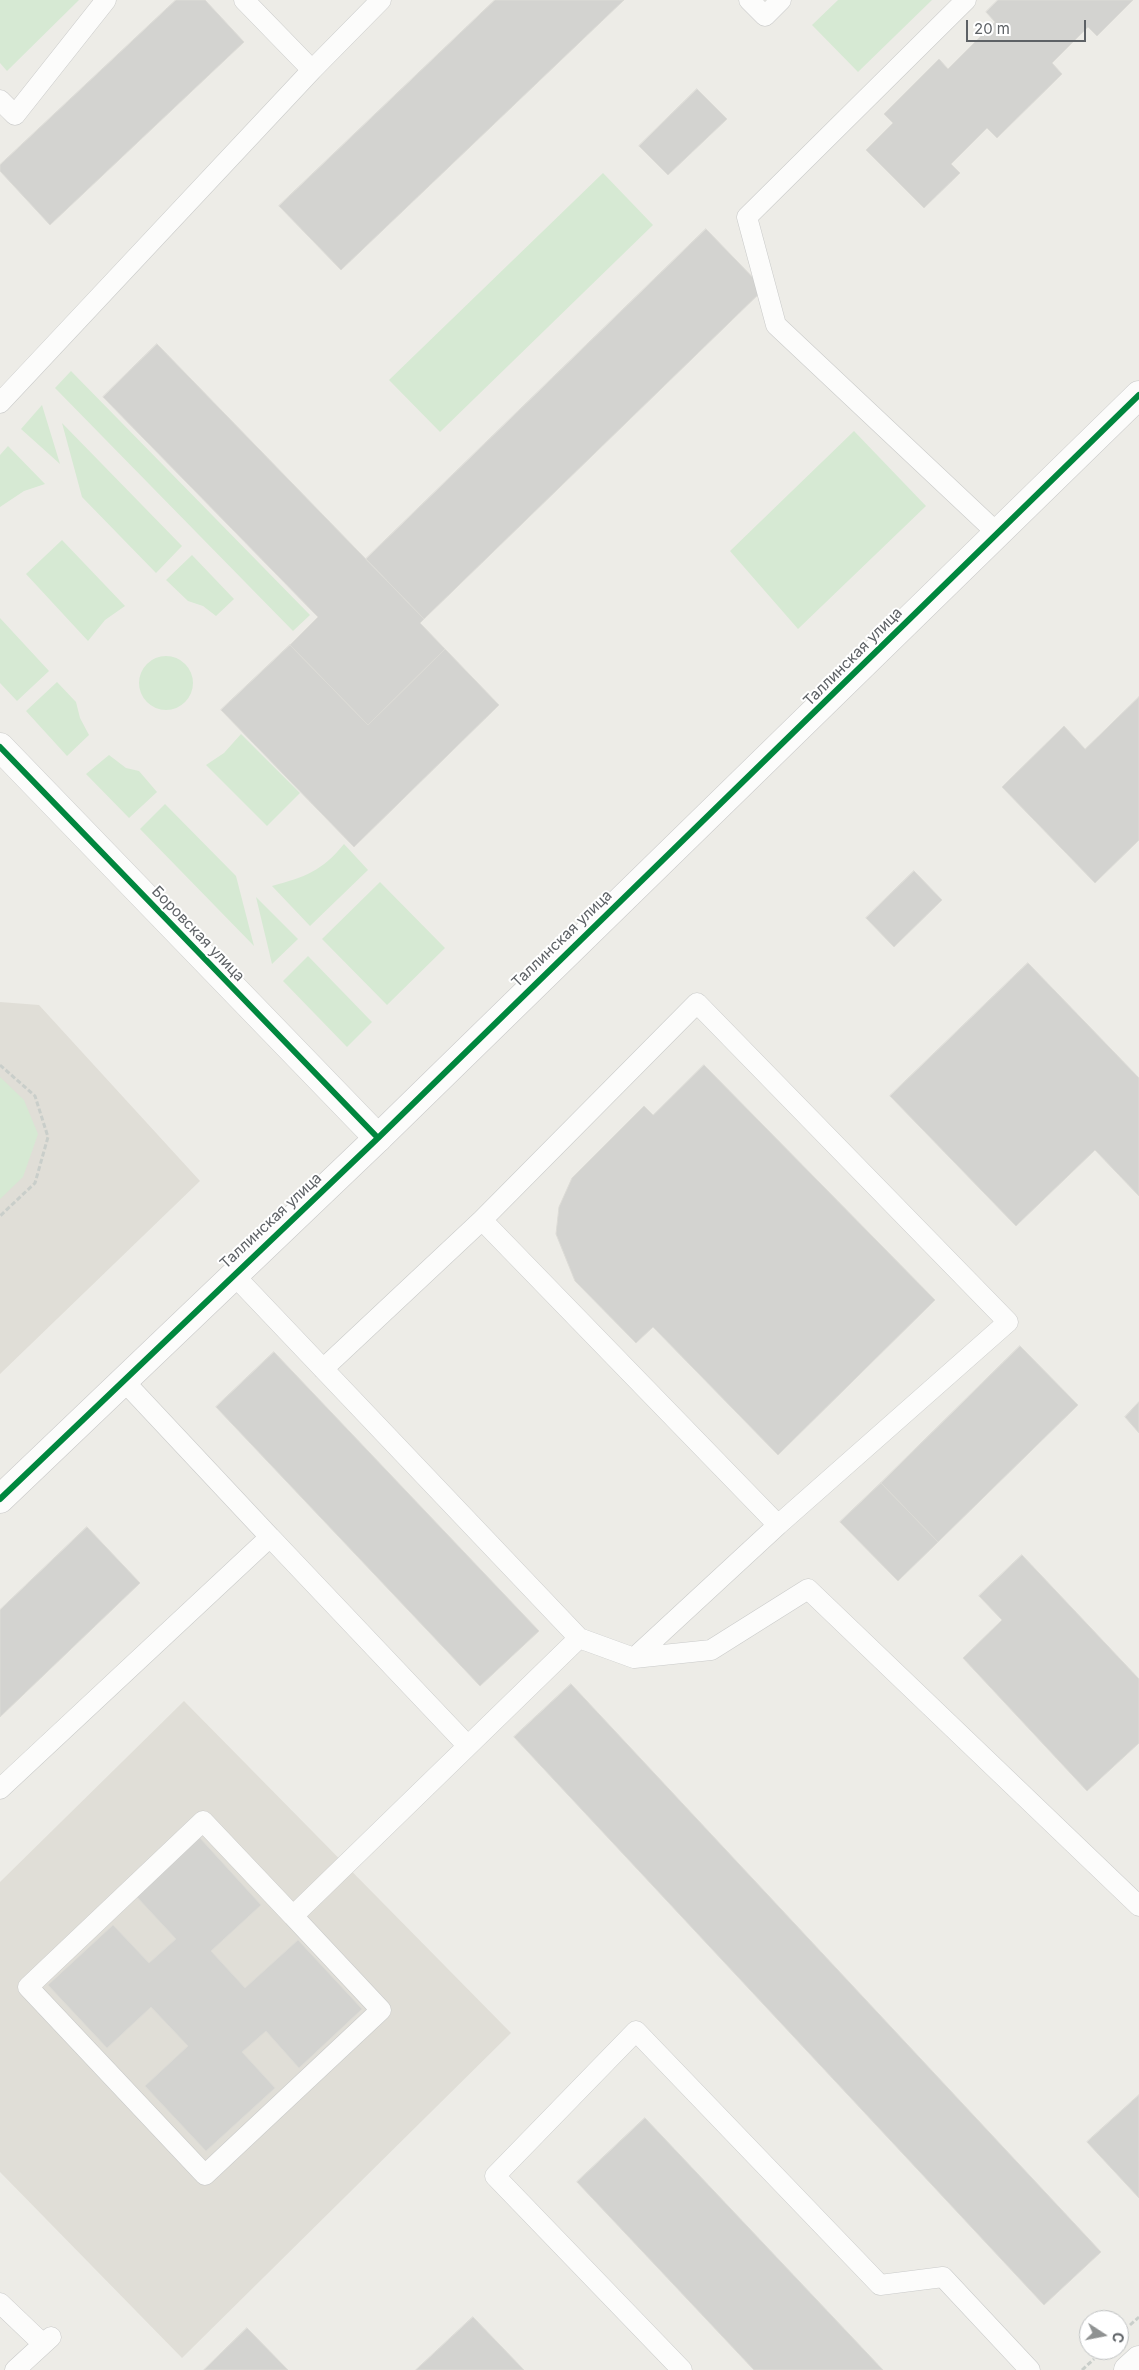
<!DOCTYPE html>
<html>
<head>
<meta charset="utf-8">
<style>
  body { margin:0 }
  #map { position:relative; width:1139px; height:2370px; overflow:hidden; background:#edece7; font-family:Inter,sans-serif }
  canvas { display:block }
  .north { position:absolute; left:1079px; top:2310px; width:50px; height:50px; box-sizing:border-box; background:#fff; border:1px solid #bec0c1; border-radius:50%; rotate:101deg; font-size:14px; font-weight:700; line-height:20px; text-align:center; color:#5d6165 }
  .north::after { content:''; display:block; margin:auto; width:18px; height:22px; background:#8f9292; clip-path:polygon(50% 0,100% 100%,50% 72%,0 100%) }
  .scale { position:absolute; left:966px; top:20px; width:120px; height:22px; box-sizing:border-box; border:2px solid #5d6165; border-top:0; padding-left:6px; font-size:15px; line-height:18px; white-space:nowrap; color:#5d6165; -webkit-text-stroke:4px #fff; paint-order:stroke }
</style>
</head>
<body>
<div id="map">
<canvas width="1139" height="2370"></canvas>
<div class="north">С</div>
<div class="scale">20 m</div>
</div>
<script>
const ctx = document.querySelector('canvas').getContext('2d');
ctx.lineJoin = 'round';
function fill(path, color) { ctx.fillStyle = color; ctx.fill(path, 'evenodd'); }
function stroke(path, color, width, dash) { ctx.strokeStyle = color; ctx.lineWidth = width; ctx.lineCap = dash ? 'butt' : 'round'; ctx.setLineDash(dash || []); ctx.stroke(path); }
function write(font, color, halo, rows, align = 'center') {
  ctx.font = font + ' Inter,sans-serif'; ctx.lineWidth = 4; ctx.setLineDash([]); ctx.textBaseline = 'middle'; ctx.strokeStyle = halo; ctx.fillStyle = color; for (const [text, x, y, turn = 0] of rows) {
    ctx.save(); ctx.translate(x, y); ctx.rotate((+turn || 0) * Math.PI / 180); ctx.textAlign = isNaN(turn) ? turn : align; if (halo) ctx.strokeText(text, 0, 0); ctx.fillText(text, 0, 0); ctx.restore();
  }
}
const education = new Path2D(`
  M0,1002L39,1005L200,1181L0,1374Z
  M184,1701L511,2033L182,2358L0,2172V1882Z`);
const green = new Path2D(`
  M0,0H79L7,71L0,63Z
  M838,0H932L858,72L812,25Z
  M603,173L653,225L440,432L389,380Z
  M71,371L310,615L293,631L55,388Z
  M42,405L60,464L21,429Z
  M62,423L182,546L156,573L82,497Z
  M854,431L926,506L798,629L730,551Z
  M8,446L45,484L24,491L0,507V455Z
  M62,540L125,606L105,620L88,641L26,574Z
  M192,555L234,599L216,616L203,606L188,601L166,580Z
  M0,618L49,671L17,701L0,683Z
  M139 683a27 27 0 1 1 54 0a27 27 0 1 1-54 0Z
  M57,682L76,702L80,718L89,735L67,756L26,711Z
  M241,734L300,793L267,826L206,765L224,753Z
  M109,755L126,768L139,771L157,792L129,818L86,774Z
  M165,804L236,876L254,946L140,829Z
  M344,844L368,870L310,926L272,886C305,877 322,871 344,844Z
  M380,882L445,948L387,1005L322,939Z
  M256,897L298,939L272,964Z
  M308,956L372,1022L347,1047L283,981Z
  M0,1077L24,1100L38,1134L23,1177L0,1199Z`);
const building = new Path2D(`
  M176,0H205L244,42L50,225L0,171V165Z
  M495,0H624L341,270L279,206Z
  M998,0H1133L1097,36L1088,27L1052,63L1062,74L997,138L987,128L951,164L960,173L924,208L866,150L893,123L884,114L939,59L948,69L995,22L986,12Z
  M697,89L727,119L668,175L639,146Z
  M706,229L764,289L424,619L366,559Z
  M157,344L424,619L420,623L445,649L368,725L290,645L318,617L103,397Z
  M290,645L368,725L445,649L499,705L354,847L221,710Z
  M1139,697V840L1095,883L1002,787L1064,726L1085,749Z
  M914,871L942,900L894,947L866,918Z
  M1028,963L1139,1078V1196L1095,1150L1016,1226L890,1096Z
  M704,1065L935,1300L778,1455L653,1327L636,1343L575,1281L556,1234L559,1207L572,1178L644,1106L653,1115Z
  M1020,1346L1078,1405L938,1542L881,1483Z
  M274,1352L539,1631L480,1686L216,1407Z
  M1139,1402V1433L1125,1417Z
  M881,1483L938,1542L898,1581L840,1522Z
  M87,1527L140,1583L0,1717V1610Z
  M1022,1555L1139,1679V1743L1087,1791L963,1658L1002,1620L979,1596Z
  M571,1684L1101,2252L1044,2305L514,1737Z
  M199,1837L261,1905L211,1951L245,1988L298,1940L362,2009L299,2068L266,2031L242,2052L275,2088L206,2151L145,2086L188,2046L151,2007L107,2048L48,1985L113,1925L149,1963L176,1939L136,1896Z
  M1139,2095V2198L1087,2142Z
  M645,2118L883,2370H754L577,2182Z
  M473,2317L524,2370H416Z
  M247,2328L288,2370H204Z`);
const path = new Path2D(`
  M0,1065L35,1096L48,1137L35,1183L0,1216
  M1130,2325L1139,2317
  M1082,2370L1094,2359`);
const lane = new Path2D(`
  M244,0L312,70
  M749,0L765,16L781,0
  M966,0L747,217L776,325L997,533
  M0,100L15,115L106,0
  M0,403L312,70L381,0
  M482,1220L778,1525
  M233,1274L579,1638L634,1658L711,1650L808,1589L1139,1906
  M323,1369L482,1220L697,1003L1008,1322L778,1525L634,1658
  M270,1537L467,1745
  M0,1789L270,1537L123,1380
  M293,1916L381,2010L205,2175L28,1987L203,1821L293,1916L579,1638
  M0,2303L43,2344
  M15,2370L51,2337
  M682,2370L495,2176L636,2031L880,2285L943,2277L1030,2370`);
const street = new Path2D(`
  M0,747L378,1138
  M1128,2370L1139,2360`);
const secondary = new Path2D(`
  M0,1499L378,1138L1139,395`);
const cycleway = new Path2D(`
  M0,747L378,1138
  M0,1499L378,1138L1139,395`);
const streetNames = [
  ["Таллинская улица",853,657,-45],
  ["Боровская улица",198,934,46],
  ["Таллинская улица",562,939,-44],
  ["Таллинская улица",271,1221,-43]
];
fill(education, '#e0ded7');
fill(green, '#d6e9d3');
fill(building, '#d3d3d0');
stroke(building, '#dcdbd6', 1);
stroke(lane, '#c9cac9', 21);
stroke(street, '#c9cac9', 29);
stroke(secondary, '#c8c8c8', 29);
stroke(path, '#c9ceca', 3, [5, 2.5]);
stroke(lane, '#fcfcfb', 20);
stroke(street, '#fcfcfb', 28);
stroke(secondary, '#fcfcfb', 28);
stroke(cycleway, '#00873e', 6);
write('15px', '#5d6165', '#fff', streetNames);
</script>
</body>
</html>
